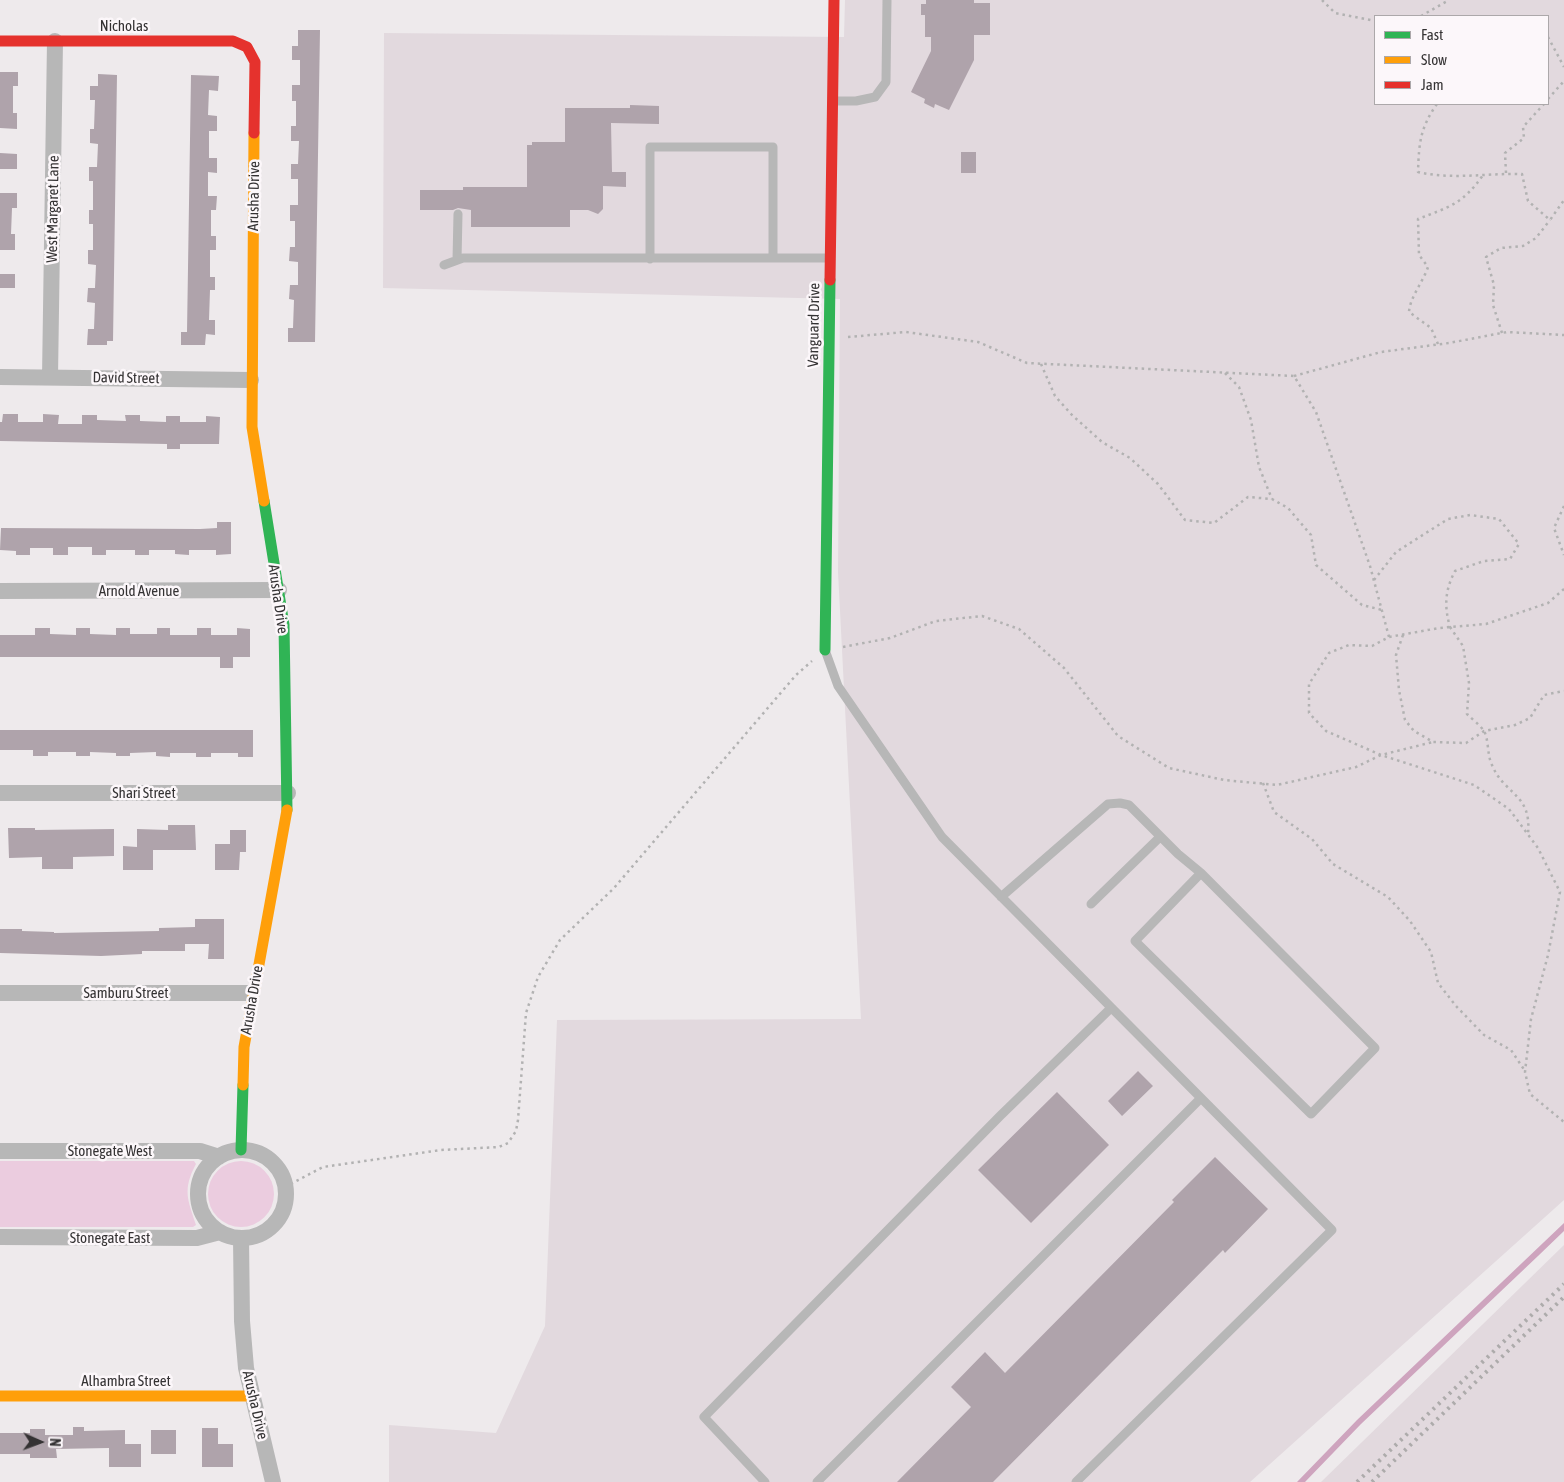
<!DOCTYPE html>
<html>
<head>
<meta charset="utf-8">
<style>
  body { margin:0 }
  #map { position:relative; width:1564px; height:1482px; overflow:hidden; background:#eeeaec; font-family:"Asap Condensed",sans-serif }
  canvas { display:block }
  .legend { position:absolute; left:1374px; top:15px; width:175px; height:90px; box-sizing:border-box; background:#fcf7fa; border:1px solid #aca8aa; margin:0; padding:6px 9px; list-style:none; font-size:15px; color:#343233 }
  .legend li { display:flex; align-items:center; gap:10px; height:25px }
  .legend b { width:25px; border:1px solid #aca8aa }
  .north { position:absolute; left:15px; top:1417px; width:50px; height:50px; -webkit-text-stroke:4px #fcf7fa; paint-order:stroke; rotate:92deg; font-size:14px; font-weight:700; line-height:20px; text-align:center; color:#343233 }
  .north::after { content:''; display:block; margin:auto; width:18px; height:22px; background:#343233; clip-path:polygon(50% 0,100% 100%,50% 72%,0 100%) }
</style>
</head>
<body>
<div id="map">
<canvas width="1564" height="1482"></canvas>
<ul class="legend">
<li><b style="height:6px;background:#30b455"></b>Fast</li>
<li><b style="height:6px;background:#ff9f0a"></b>Slow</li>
<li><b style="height:6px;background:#e5322d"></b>Jam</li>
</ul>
<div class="north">N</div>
</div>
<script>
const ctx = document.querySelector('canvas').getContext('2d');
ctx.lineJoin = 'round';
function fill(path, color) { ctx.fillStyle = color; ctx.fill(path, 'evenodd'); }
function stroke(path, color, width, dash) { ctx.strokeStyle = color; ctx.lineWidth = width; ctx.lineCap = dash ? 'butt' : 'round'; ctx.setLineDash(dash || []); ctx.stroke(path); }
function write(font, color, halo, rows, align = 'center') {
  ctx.font = font + ' "Asap Condensed",sans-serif'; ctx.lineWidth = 5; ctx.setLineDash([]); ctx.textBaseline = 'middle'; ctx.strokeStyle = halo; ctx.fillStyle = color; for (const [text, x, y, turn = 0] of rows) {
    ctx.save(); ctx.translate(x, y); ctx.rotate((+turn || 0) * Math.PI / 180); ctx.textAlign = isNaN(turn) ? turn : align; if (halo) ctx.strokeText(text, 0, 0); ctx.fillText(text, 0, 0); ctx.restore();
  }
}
const built = new Path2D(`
  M845,0H1564V1200L1250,1482H389V1425L496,1433L545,1326L557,1020L861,1019L838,572L840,299L383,288L384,33L844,37ZM1375,16H1548V104H1375Z
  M1564,1245V1482H1321Z`);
const green = new Path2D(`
  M208 1194a33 33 0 1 1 66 0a33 33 0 1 1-66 0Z
  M0,1161H194L196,1164C182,1190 188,1200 196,1225L193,1227H0Z`);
const water = new Path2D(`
  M1564,1223V1231L1538,1256L1361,1424L1305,1482H1297L1357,1420Z`);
const building = new Path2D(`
  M926,0H974V3H990V35H974V60L949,110L935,104L934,108L924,103L925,99L911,92L931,51V37H925V15H921V4H926Z
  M298,30H320L315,342H288V328H293L294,300L289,299L290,285H298V262L289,261L290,247H295V221H290V205H298V179H291V164H298L299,141H291V126H296V101H292V85H300V60H292V46H298Z
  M0,72H18V86H13V113H17V129L0,128Z
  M98,74L117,75L113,341H107V345H87L88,329H94L95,303L87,302L88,288H95L96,265L88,264V250H93V224H89V210H93V181H89V167H97L98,144L90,143V129H94L95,100H90V86H98Z
  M191,75L219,76L218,91L209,90L208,115L217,116V131H209V158H217V173L208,172V196H217L216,210H211V236H216V250H210V277H215V290H210L209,320H215V335L206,334L205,345H181V332H187Z
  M630,105L659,106V124L611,123L612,172H626V187L603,186V209L598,214L588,210H570V227H471V210L458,208L453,210H420V190H463V187H527V145H532V142H565V108H630Z
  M961,152H976V173H961Z
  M0,153L17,154V169H0Z
  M0,193H17V208H12L11,234H15V250H0Z
  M0,274H15V288H0Z
  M3,414H18V422H43V414L59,415L58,424H82V415H97V420L126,421L125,415H140V421L166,422V416H180V422H206V416L220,417L219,444H180V449H167V444L0,441V422H2Z
  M217,522H231V554L216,555V550H189V555L175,554V550H149V555H135V550H106V555H92V547H68V555H53V548H30V555H16V551L0,550L1,528L200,529L217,528Z
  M35,628H50V634L76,635V628H90V634L116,635V628H130V634H157V628H170V635H197V628H211V635H237V628L250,629V657H233V668H220V657H0V635H35Z
  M0,730H253V757H238V753H211V757H196V753H170V757L156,756V752L130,753V756H116V753L90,752V756H76V752H48V756H33V750H0Z
  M168,825H195L196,850H153V870H123V846L137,847V829L168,830Z
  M8,828H35V830L114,829V856L73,857V869H42V857L9,858Z
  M230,830H246V852H240L239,870H215V844H230Z
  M195,919H224V959H208L209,944H185V951H142V954L101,956L0,953V929H22V931L54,932V933L159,931V928L195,927Z
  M1138,1071L1153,1086L1122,1116L1108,1101Z
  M1057,1092L1109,1145L1031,1223L978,1170Z
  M1215,1157L1268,1209L1225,1253L1223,1250L993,1482H897L971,1407L951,1387L985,1352L1005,1373L1174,1202L1172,1200Z
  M73,1427H84V1431L125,1430V1444H141V1467H109V1448L56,1449L57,1458H30V1454H0V1433H30V1429H45V1435H73Z
  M202,1428H218V1444H233V1467H202Z
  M151,1430H176V1454H151Z`);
const path = new Path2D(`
  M1322,0L1335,13L1375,21
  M1421,16L1449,0
  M1548,37L1564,67
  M1548,99L1564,81
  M1437,104C1420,128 1419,143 1418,172C1453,180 1487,173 1522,174L1528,201L1550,220L1564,200
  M1506,173L1505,153L1524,138L1523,127L1544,104
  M1502,333L1493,305L1494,285L1486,257L1501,248L1523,246L1536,238L1550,220
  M848,337L906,332L978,342L1027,363L1294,376L1316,412L1370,566L1389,637
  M1438,344L1431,328L1409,312C1410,297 1423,282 1428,267L1419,255L1418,219C1449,207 1463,204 1483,175
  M1041,364L1055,396L1072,415L1102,442L1130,458L1158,484L1185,520L1214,523L1248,497L1272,499L1288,508L1311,535L1316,565L1362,605L1382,610
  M1225,373L1239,387L1251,420L1259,467L1272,499
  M1294,376L1381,352L1449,343L1507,332L1564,335
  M1564,506L1554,528L1564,555
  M1374,580L1396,552L1448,519L1470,515L1499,519L1519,544L1510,559L1484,561L1455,571C1445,590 1444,606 1450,627
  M1564,589L1548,603L1486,624L1439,628L1389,637L1372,646L1349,645L1329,653L1309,684V713L1326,731L1381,755L1474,785L1509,809L1538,848L1560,892L1548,955L1531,1019L1525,1072L1530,1094L1564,1122
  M1450,627L1463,646L1469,683L1467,714C1472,719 1480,725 1484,731C1489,740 1487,755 1492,765C1504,795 1532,793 1528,834
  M1403,635L1396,655L1399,690L1405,720L1414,731L1433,742L1466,743L1484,731L1515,725L1530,718L1544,695L1564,691
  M843,647L890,638L936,621L982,616L1019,629L1064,668L1118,736L1169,768L1224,780L1277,785L1356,767L1381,755L1433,742
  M1263,783L1274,812L1312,839L1333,864L1388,897L1410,921L1431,952L1438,983L1456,1006L1484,1035L1511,1050L1525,1071
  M285,1187L323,1167L441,1150L499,1147L508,1143L516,1131L518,1120L526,1013L538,977L560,940L614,888L796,675L812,661`);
const lane = new Path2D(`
  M834,101H856L875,97L886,82L887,0
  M650,259V147H773V258
  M457,260L458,214
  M444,265L463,258H830
  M825,650L838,686L942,837L1332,1230L1076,1482
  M1001,897L1108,804L1120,803L1129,805L1178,854L1201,873L1375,1048L1311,1114L1135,941L1201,873
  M1091,904L1160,837
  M765,1482L704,1417L1000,1116L1111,1008
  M817,1482L1201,1098`);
const street = new Path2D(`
  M0,377L251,380
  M50,377L55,41
  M0,591L279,590
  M0,793H288
  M0,993H252
  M198 1194a44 44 0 1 1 88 0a44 44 0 1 1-88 0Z
  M0,1151H200L219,1157
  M0,1237L197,1238L220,1232
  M241,1238L242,1321L246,1368L273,1482`);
const fast = new Path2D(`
  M264,501L284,625L287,810
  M825,650L830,280
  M241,1150L243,1085`);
const slow = new Path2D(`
  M254,133L252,427L264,501
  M243,1085L244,1047L287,810
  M0,1396H251`);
const jam = new Path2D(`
  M0,41H233L247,47L255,62L254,133
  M830,280L834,0`);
const rail = new Path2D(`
  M1357,1482L1564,1284
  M1372,1482L1564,1297`);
const streetNames = [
  ["Nicholas",124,26],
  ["Arusha Drive",254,196,-89],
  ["West Margaret Lane",53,209,-89],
  ["Vanguard Drive",814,325,-89],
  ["David Street",126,378,1],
  ["Arnold Avenue",139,591],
  ["Arusha Drive",278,599,82],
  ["Shari Street",144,793],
  ["Samburu Street",126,993],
  ["Arusha Drive",252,1000,-80],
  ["Stonegate West",110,1151],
  ["Stonegate East",110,1238],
  ["Alhambra Street",126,1381],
  ["Arusha Drive",255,1405,77]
];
fill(built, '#e2d9de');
fill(green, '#ebccdf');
fill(water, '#cea4be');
fill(building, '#afa3ab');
stroke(path, '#b2b2b2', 2.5, [2.5, 4]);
stroke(lane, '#b7b7b7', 9);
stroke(street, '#b7b7b7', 16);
stroke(fast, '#30b455', 11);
stroke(slow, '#ff9f0a', 11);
stroke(jam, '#e5322d', 11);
stroke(rail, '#adabab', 4, [2.5, 5]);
write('15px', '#343233', '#fcf7fa', streetNames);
</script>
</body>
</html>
